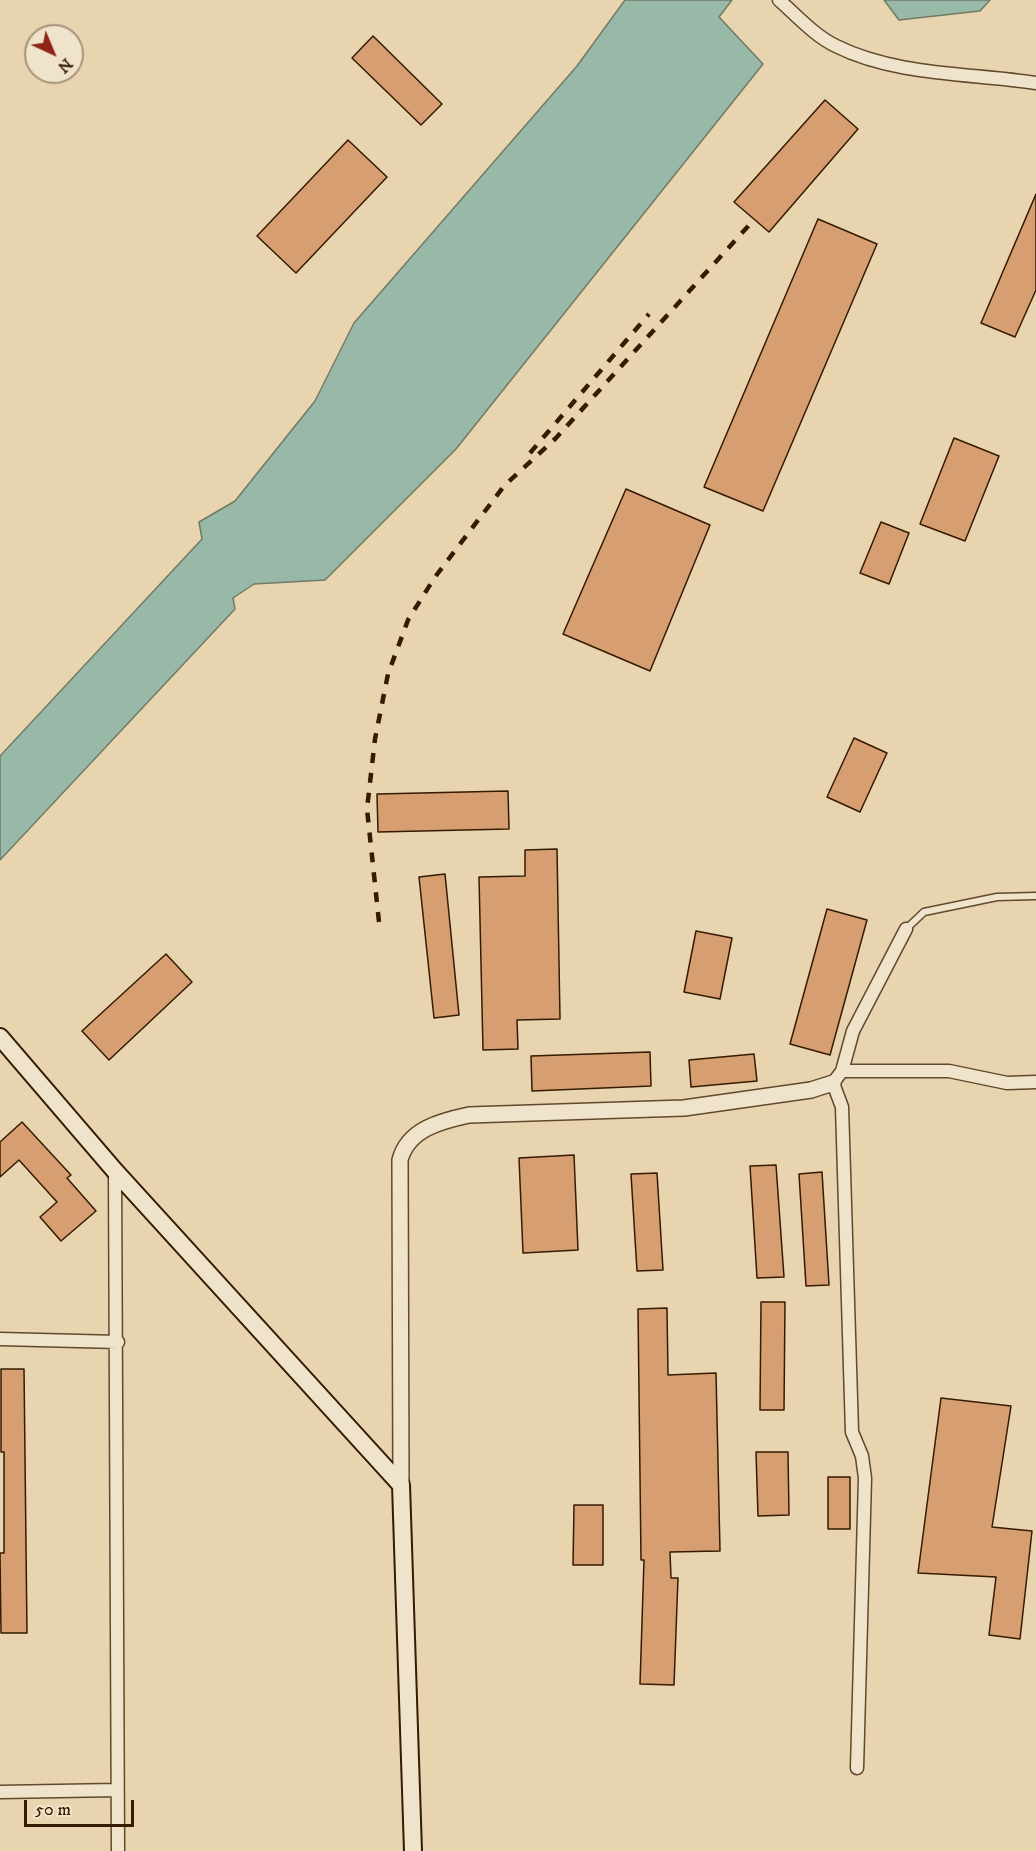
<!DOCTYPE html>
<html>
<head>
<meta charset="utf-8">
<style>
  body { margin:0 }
  #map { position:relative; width:1036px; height:1851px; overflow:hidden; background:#e8d4af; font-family:"IM FELL DW Pica",serif }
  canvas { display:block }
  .north { position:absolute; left:24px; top:24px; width:60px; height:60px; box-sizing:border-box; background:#f0e3cb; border:2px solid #a5937a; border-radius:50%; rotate:136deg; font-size:16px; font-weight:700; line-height:24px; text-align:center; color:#341b01 }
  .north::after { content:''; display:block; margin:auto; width:21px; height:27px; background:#8f2418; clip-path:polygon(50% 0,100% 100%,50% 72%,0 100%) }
  .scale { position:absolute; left:24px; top:1800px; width:110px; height:27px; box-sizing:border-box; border:3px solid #341b01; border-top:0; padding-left:8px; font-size:18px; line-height:21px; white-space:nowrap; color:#341b01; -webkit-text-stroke:4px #f0e3cb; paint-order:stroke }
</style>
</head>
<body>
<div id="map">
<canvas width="1036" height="1851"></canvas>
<div class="north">N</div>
<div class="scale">50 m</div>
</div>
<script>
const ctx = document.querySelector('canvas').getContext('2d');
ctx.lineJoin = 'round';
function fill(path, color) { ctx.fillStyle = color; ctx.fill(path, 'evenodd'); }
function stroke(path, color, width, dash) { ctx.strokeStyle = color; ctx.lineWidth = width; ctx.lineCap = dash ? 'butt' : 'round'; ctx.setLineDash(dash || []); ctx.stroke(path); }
const water = new Path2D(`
  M625,0H732L719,17L763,64L456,449L325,580L254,584L233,598L235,609L0,860V756L202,539L199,522L235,501L315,401L354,323L577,66Z
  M884,0H990L980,11L899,20Z`);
const building = new Path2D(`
  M373,36L442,104L421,125L352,58Z
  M825,100L858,129L769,232L734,202Z
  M348,140L387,177L296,273L257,236Z
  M1036,194V290L1015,337L981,323Z
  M818,219L877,244L763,511L704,487Z
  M954,438L999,456L965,541L920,524Z
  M626,489L710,525L650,671L563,634Z
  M881,522L909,533L889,584L860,573Z
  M854,738L887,753L860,812L827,797Z
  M508,791L509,829L378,832L377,794Z
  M557,849L560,1019L517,1020L518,1049L483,1050L479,877L525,876V850Z
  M445,874L459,1015L434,1018L419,877Z
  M827,909L867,920L830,1055L790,1044Z
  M696,931L732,938L720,999L684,992Z
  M166,954L192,982L109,1060L82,1031Z
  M650,1052L651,1086L532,1091L531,1056Z
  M754,1054L757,1081L691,1087L689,1060Z
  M22,1122L71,1175L67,1178L96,1211L61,1241L40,1217L57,1202L19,1160L0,1177V1142Z
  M574,1155L578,1250L523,1253L519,1158Z
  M776,1165L784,1277L757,1278L750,1166Z
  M822,1172L829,1285L806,1286L799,1174Z
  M657,1173L663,1270L637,1271L631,1174Z
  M761,1302H785L784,1410H760Z
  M667,1308L668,1375L716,1373L720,1551L670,1552L671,1578H678L674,1685L640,1684L644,1560H641L638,1309Z
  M1,1369H24L27,1633H1L0,1553H4V1452H1Z
  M941,1398L1011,1406L992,1527L1032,1531L1020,1639L989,1635L996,1577L918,1573Z
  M756,1452H788L789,1515L758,1516Z
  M828,1477H850V1529H828Z
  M574,1505H603V1565H573Z`);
const service = new Path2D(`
  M906,929L924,912L997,897L1036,896`);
const minor = new Path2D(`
  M779,0C797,16 815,36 836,46C896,76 971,73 1036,83
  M842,1071H949L1007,1083L1036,1082
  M115,1171L118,1851
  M0,1339L118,1342
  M857,1768L865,1478L862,1456L852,1432L842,1107L833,1083L842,1071L853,1031L906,929
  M0,1792L117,1790`);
const tertiary = new Path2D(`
  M401,1485L400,1160C408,1129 441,1121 469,1115L684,1108L811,1090L833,1083`);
const secondary = new Path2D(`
  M0,1037L115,1171L401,1485L413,1851`);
const rail = new Path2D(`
  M530,453L649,314
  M379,922L367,809L375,739L388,674L408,620L435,577L504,486L556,438L751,223`);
fill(water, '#98b9a7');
stroke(water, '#707a65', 1.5);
fill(building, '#d79e72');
stroke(building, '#341b01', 1.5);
stroke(service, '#61492c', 9);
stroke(minor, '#61492c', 15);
stroke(tertiary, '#61492c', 18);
stroke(secondary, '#341b01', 20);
stroke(service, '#f0e3cb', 6);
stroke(minor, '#f0e3cb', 12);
stroke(tertiary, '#f0e3cb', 15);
stroke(secondary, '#f0e3cb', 16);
stroke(rail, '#341b01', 4.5, [10, 10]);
</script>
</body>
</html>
